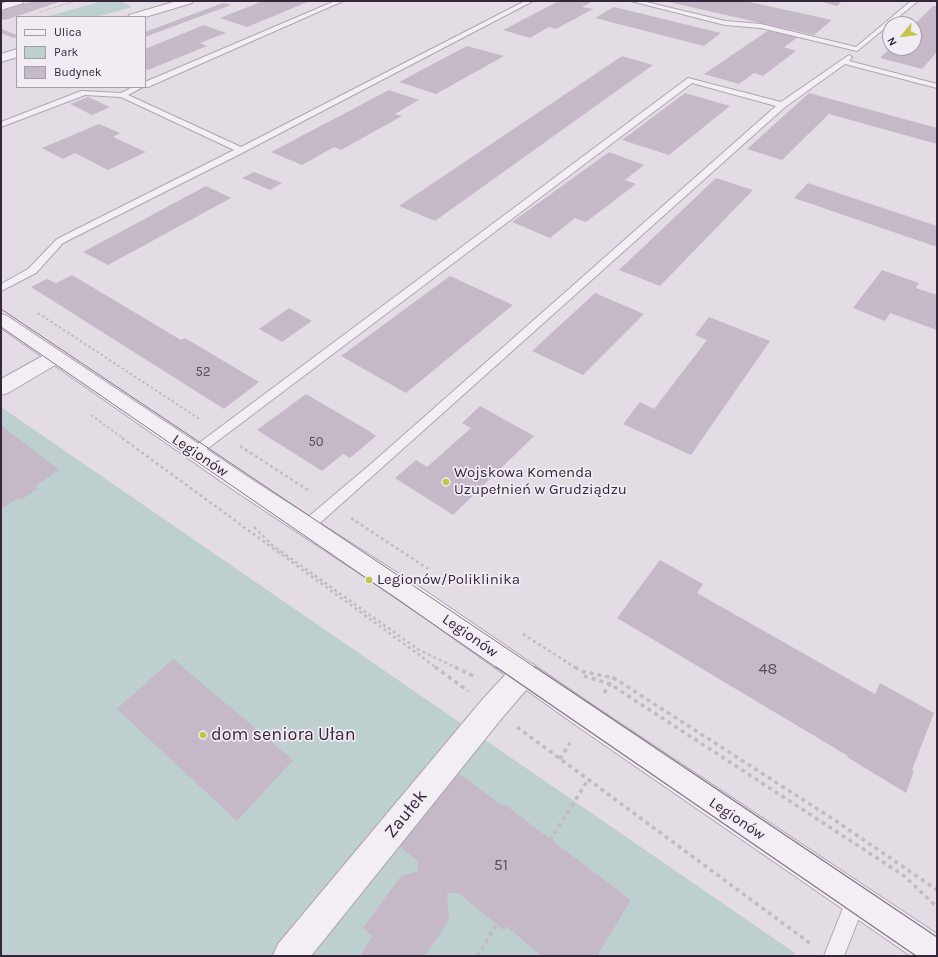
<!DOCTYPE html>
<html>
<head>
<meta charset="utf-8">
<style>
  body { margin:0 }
  #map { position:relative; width:938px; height:957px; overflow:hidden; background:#e3dce5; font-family:Karla,sans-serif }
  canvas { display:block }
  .frame { position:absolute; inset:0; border:2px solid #37263b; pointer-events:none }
  .legend { position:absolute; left:16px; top:16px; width:130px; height:72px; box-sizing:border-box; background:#f1ebf3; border:1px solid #a79ca9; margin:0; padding:5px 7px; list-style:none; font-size:12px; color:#37263b }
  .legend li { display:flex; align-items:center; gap:8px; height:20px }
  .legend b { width:20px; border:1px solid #a79ca9 }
  .north { position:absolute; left:882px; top:16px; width:40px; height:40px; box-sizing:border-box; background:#f1ebf3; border:1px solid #a79ca9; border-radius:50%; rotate:241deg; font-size:11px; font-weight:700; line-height:16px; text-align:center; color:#37263b }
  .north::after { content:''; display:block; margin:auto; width:14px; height:18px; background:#bfc744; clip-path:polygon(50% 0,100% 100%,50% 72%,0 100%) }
</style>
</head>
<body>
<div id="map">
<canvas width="938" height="957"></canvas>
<div class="frame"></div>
<ul class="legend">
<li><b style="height:5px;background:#f3eef4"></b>Ulica</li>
<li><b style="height:11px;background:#bdcfce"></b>Park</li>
<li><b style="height:11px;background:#c5b9c8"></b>Budynek</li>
</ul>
<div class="north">N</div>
</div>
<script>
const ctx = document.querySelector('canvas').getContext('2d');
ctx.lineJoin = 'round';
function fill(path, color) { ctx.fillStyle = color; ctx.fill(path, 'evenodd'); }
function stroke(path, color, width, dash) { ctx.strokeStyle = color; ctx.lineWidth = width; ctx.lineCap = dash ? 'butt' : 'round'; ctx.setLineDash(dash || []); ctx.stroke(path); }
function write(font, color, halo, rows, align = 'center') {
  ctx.font = font + ' Karla,sans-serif'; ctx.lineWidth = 3.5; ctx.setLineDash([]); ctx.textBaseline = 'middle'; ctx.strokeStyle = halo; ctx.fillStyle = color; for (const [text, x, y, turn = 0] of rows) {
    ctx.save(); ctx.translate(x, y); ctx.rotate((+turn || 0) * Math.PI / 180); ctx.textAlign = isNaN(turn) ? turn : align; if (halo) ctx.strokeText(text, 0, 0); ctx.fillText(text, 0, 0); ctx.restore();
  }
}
const green = new Path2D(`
  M103,1H120L132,7L96,17H45Z
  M1,407L795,953L793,956H1Z`);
const building = new Path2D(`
  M33,1H62L5,20L1,19V11Z
  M263,1H310L247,27L220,18Z
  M559,1H593L582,7L593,9L556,29L549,27L530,38L503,30Z
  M745,1L832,20L814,35L669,2Z
  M819,1H842L837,6Z
  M223,3L231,5L145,37V32Z
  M933,6H937V52L922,69L880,58L890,48H914V25Z
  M614,7L721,33L704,46L595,18Z
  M204,25L226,33L200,43L207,46L148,70L145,69V49Z
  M1,29L17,35V37L13,38L1,33Z
  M769,30L798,37L784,47L796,51L763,76L754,73L739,84L704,74Z
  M467,46L504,56L436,94L399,82Z
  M622,56L653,65L435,221L399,206Z
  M389,90L419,100L395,114L402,116L341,150L334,147L302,165L271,152Z
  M685,93L730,106L669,155L622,140Z
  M809,93L937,128V144L829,114L782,160L747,149Z
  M88,97L110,107L92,115L70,104Z
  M99,124L120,133L113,137L146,152L108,170L75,153L63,159L42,148Z
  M609,152L644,165L625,180L636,184L586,222L575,218L550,238L512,222Z
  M254,172L282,183L270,190L242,178Z
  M716,178L753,190L660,286L619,270Z
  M808,183L937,226V247L794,198Z
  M206,186L231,198L108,265L83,252Z
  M882,270L919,283L916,288L937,295V330L890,313L885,321L853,308Z
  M72,275L181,340L185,338L259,382L224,409L31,287L47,279L56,283Z
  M450,276L513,305L406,393L341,356Z
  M595,293L644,314L583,375L532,351Z
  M289,308L312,321L282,342L259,329Z
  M709,317L770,341L691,455L623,424L640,402L654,409L707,340L695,335Z
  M306,394L369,431L376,436L350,458L343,454L322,471L257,430Z
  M480,406L534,436L453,515L395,478L416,460L427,467L471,428L462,423Z
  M1,425L59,470L35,486L38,488L21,500L18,498L1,509Z
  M660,560L703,584L697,593L875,694L880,683L934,713L912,770L914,771L906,793L847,757L848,756L617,618Z
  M173,659L293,760L237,821L117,709Z
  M458,773L503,806L504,804L631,900L597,956H542L506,926L504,930L458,893H447L449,920L425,956H360L373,936L363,928L401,876L418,871L417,860L399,846Z`);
const pathFar3 = new Path2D(`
  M40,12L75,1`);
const pathFar2 = new Path2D(`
  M38,313L201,420
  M91,415L124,439`);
const pathFar1 = new Path2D(`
  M122,438L437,668
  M240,446L311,492
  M351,518L428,569
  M254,527L272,545L419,650L457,668
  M523,634L576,668`);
const path = new Path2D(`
  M435,667L468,691
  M455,667L473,676
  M575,667L581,671L614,678L836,821L937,890
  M584,676L610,684L903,875L937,907
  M604,693L614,678
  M517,727L811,944
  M560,759L570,743
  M550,840L588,780
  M477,956L497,924`);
const service = new Path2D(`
  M335,1H343L148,87H144L145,82Z
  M525,1H533L244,152L63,243L36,273L1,291V284L28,269L57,239L234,150L121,97L85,95L1,127V122L81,91L121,93L133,87H143L128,95L241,147Z
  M631,1H642L725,21L761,24L856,47L911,1H918L857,51L761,28L725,25Z
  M849,55L852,57L849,61L937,84V88L845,64L785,107L311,531L306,532L301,531L299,527L301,523L372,463L776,106L692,83L199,455H191L189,452L191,449L688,78L781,102Z
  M856,890L863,893L866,900L844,956H824L849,893Z`);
const minor = new Path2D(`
  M9,1H24L23,3L1,10V4Z
  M177,1H193L192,3L145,17H128L129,15Z
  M17,49V57L1,62V54Z
  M55,351L62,353L65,357L62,361L8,393L1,395V379L48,353Z
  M524,661L533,664L537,673L533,682L502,718L311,956H273L278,944L482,700L515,664Z`);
const tertiary = new Path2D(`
  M1,314L7,316L254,481L418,586L597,708L937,934V956H911L577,726L400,600L238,493L1,328Z`);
const tramFar1 = new Path2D(`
  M1,309L536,668
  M1,327L497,668`);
const tram = new Path2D(`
  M496,667L916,956
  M535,667L937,937`);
const markers = [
  [446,482,4,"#bfc744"],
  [369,580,4,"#bfc744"],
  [203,735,4,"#bfc744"]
];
const numberNames = [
  ["52",203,372],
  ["50",316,442]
];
const streetNames = [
  ["Legionów",200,456,34],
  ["Legionów",470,636,35],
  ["Legionów",737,819,34]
];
const poiNames = [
  ["Wojskowa Komenda",454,473],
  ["Uzupełnień w Grudziądzu",454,490],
  ["Legionów/Poliklinika",377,580]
];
const nearNumbernames = [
  ["48",768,669],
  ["51",501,865]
];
const nearPoinames = [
  ["dom seniora Ułan",211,735]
];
const nearStreetnames = [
  ["Zaułek",406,814,-51]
];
fill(green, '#bdcfce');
fill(building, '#c5b9c8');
stroke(service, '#afa5b2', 2);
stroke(minor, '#afa5b2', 2);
stroke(tertiary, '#afa5b2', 2);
stroke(pathFar3, '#c2bac4', 1.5, [1.5, 1.5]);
stroke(pathFar2, '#c2bac4', 2, [2.5, 2.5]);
stroke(pathFar1, '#c2bac4', 2.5, [3, 3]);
stroke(path, '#c2bac4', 3.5, [4, 4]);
fill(service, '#f3eef4');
fill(minor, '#f3eef4');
fill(tertiary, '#f3eef4');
stroke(tramFar1, '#8a768e', 1);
stroke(tram, '#8a768e', 1.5);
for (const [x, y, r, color] of markers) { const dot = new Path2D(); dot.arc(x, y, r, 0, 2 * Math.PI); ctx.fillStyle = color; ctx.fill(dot); stroke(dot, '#f1ebf3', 1.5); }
write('13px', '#5a4b5e', null, numberNames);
write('15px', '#37263b', '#f1ebf3', streetNames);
write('15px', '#37263b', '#f1ebf3', poiNames, 'left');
write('16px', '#5a4b5e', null, nearNumbernames);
write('18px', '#37263b', '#f1ebf3', nearPoinames, 'left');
write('18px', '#37263b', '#f1ebf3', nearStreetnames);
</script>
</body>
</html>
